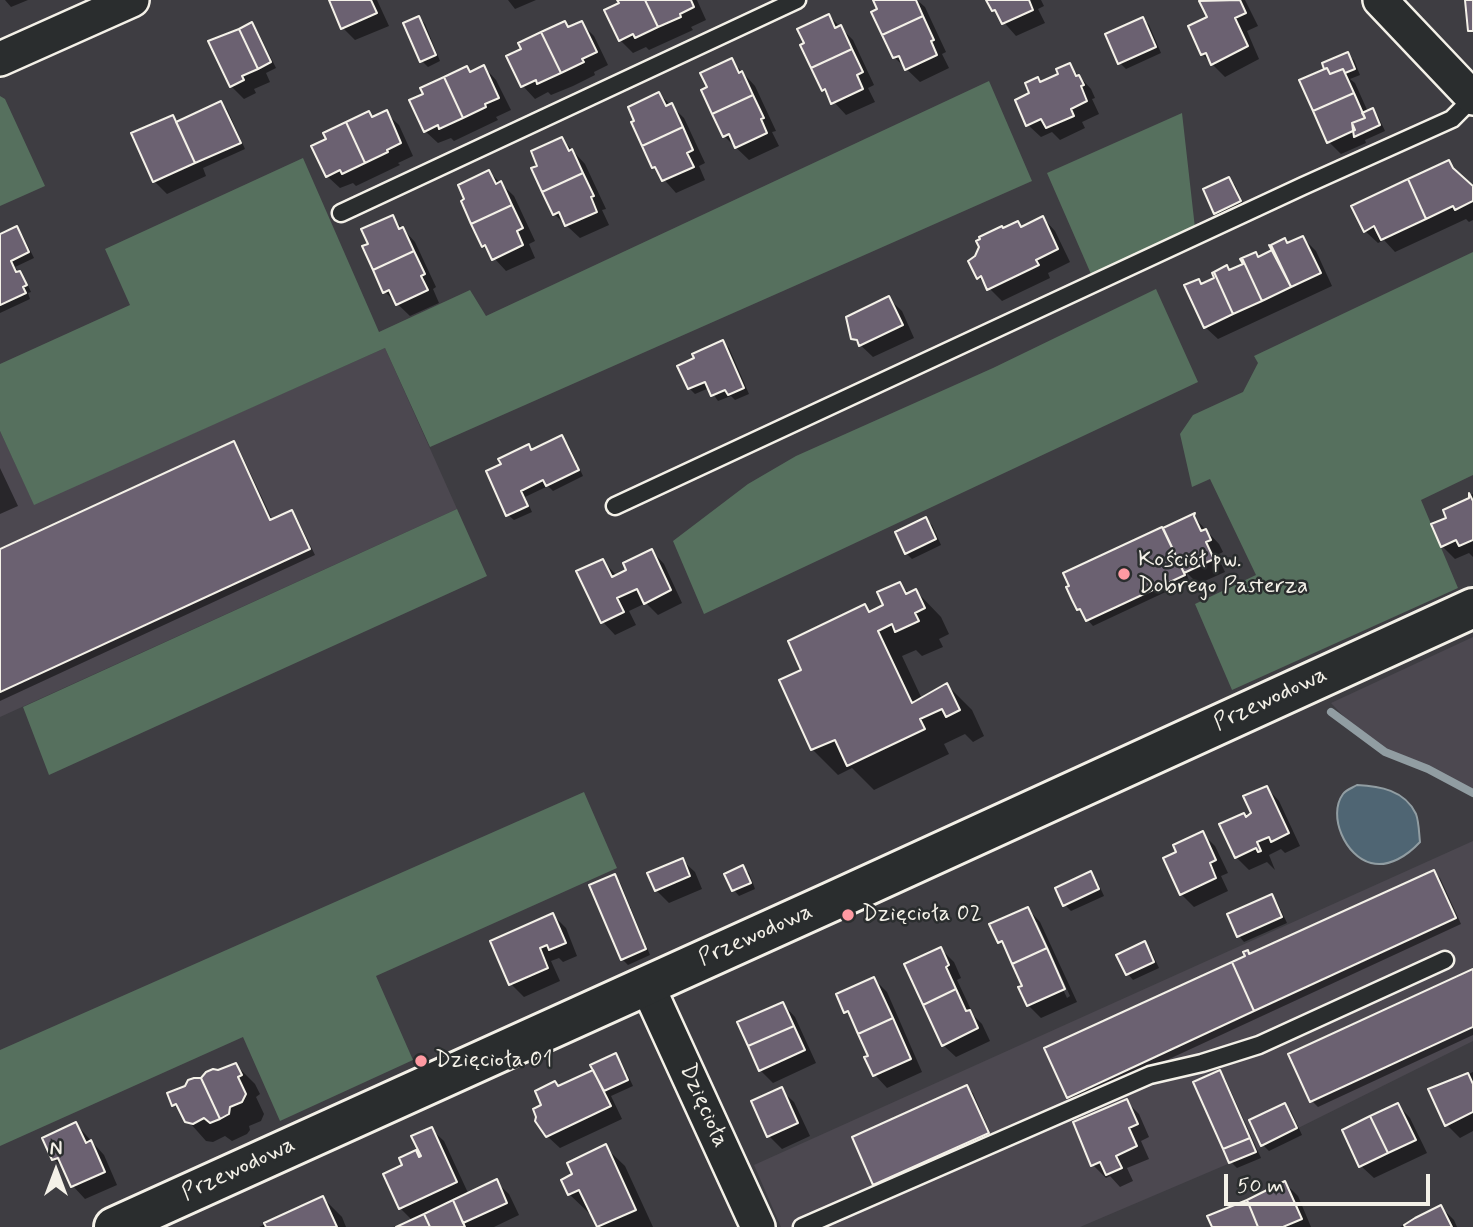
<!DOCTYPE html>
<html>
<head>
<meta charset="utf-8">
<style>
  body { margin:0 }
  #map { position:relative; width:1473px; height:1227px; overflow:hidden; background:#3e3d42; font-family:Mynerve,sans-serif }
  canvas { display:block }
  .north { position:absolute; left:21px; top:1136px; width:70px; height:70px; -webkit-text-stroke:5px #2a2d2e; paint-order:stroke; rotate:0deg; font-size:19px; font-weight:700; line-height:28px; text-align:center; color:#f4f1e8 }
  .north::after { content:''; display:block; margin:auto; width:24px; height:32px; background:#f4f1e8; clip-path:polygon(50% 0,100% 100%,50% 72%,0 100%) }
  .scale { position:absolute; left:1224px; top:1174px; width:206px; height:32px; box-sizing:border-box; border:4px solid #f4f1e8; border-top:0; padding-left:9px; font-size:21px; line-height:24px; white-space:nowrap; color:#f4f1e8; -webkit-text-stroke:5px #2a2d2e; paint-order:stroke }
</style>
</head>
<body>
<div id="map">
<canvas width="1473" height="1227"></canvas>
<div class="north">N</div>
<div class="scale">50 m</div>
</div>
<script>
const ctx = document.querySelector('canvas').getContext('2d');
ctx.lineJoin = 'round';
function fill(path, color) { ctx.fillStyle = color; ctx.fill(path, 'evenodd'); }
function stroke(path, color, width, dash) { ctx.strokeStyle = color; ctx.lineWidth = width; ctx.lineCap = dash ? 'butt' : 'round'; ctx.setLineDash(dash || []); ctx.stroke(path); }
function write(font, color, halo, rows, align = 'center') {
  ctx.font = font + ' Mynerve,sans-serif'; ctx.lineWidth = 5; ctx.setLineDash([]); ctx.textBaseline = 'middle'; ctx.strokeStyle = halo; ctx.fillStyle = color; for (const [text, x, y, turn = 0] of rows) {
    ctx.save(); ctx.translate(x, y); ctx.rotate((+turn || 0) * Math.PI / 180); ctx.textAlign = isNaN(turn) ? turn : align; if (halo) ctx.strokeText(text, 0, 0); ctx.fillText(text, 0, 0); ctx.restore();
  }
}
const built = new Path2D(`
  M385,348L457,509L0,717V431L34,504Z
  M1473,637V794L1452,779L1368,742L1331,703Z
  M1473,841V1041L1262,1146L1256,1152L1080,1227H781L754,1165Z`);
const green = new Path2D(`
  M989,81L1032,181L430,447L385,348L34,505L0,431V364L130,305L105,249L303,158L379,332L470,290L486,316Z
  M0,96L5,99L45,186L0,206Z
  M1182,113L1195,228L1091,274L1047,173Z
  M1473,252V475L1421,500L1458,588L1232,690L1195,604L1256,575L1210,479L1192,487L1180,434L1193,415L1243,392L1258,363L1254,356Z
  M1156,289L1198,382L704,614L673,541L748,484L796,456L993,368Z
  M457,509L487,576L49,775L23,707Z
  M584,792L617,868L376,976L413,1060L280,1121L243,1037L0,1146V1050Z`);
const water = new Path2D(`
  M1357,785C1379,786 1405,790 1416,814C1419,822 1419,834 1420,842C1408,855 1389,868 1371,863C1346,857 1327,816 1343,794C1346,790 1352,788 1357,785Z`);
const shadow = new Path2D(`
  M5,0H28L11,7Z
  M331,0H377L389,26L355,40L343,28Z
  M508,0H536L515,9Z
  M619,0H697L706,20L691,27L693,30L649,50L646,47L633,53L620,40L621,4Z
  M875,0H917L925,7L946,52L942,54L949,68L920,82L894,57Z
  M988,0H1041L1044,6L1038,9L1045,23L1016,36L993,10Z
  M1206,0H1245L1258,26L1247,31L1259,59L1225,77L1202,54L1209,18L1202,2Z
  M829,16L853,40L874,85L868,88L875,102L846,115L823,90Z
  M419,18L425,24L440,61L428,67L422,61Z
  M1143,20L1149,25L1161,53L1126,69L1120,63L1107,35Z
  M564,23L569,28L581,23L594,36L608,65L594,72L595,75L573,86L551,95L548,92L535,99L523,86V50Z
  M251,24L257,30L276,68L266,73L270,82L254,89L256,93L244,99L231,86Z
  M1348,55L1354,60L1360,75L1350,79L1355,83L1368,112L1373,110L1378,116L1385,131L1365,140L1366,143L1341,154L1329,142L1328,69Z
  M732,61L755,86L776,131L772,132L779,146L749,160L724,136Z
  M1069,65L1091,89L1095,98L1092,99L1099,114L1082,122L1085,128L1060,140L1052,132L1041,137L1028,125L1038,79L1042,83L1061,74Z
  M484,67L496,80L511,110L496,117L498,120L454,141L451,138L438,143L425,131L467,68L472,73Z
  M659,94L684,118L705,163L699,166L705,180L676,193L653,167Z
  M221,103L227,109L245,149L203,168L206,176L167,194L154,181L173,117L179,122Z
  M369,113L374,118L386,113L399,125L413,156L398,163L400,165L356,186L353,183L340,188L327,176Z
  M562,139L585,164L606,209L602,210L609,225L580,238L554,214L540,167Z
  M1448,162L1473,188V220L1469,222L1466,219L1395,252L1384,240L1378,243L1365,231Z
  M489,172L514,196L535,241L529,244L535,258L506,271L483,246Z
  M1229,179L1235,185L1245,207L1222,218L1216,213Z
  M392,217L415,242L436,287L433,289L439,303L410,316L385,292L370,244Z
  M1043,218L1055,231L1070,262L1048,273L1050,278L1002,301L978,277L1004,230L1018,224L1022,228Z
  M16,229L22,234L34,258L15,267L25,279L31,292L28,293L30,299L0,313V236Z
  M1303,238L1316,251L1332,286L1218,339L1205,327L1198,281L1202,285L1216,278L1227,267L1231,271L1245,265L1256,254L1260,258Z
  M889,299L902,311L914,338L873,357L853,338Z
  M723,342L729,348L749,394L735,400L731,396L718,401L709,388L695,394L689,388L680,366Z
  M562,438L568,444L583,476L553,491L548,486L525,497L532,512L514,520L508,515L503,465L528,446L533,451Z
  M233,443L239,449L273,521L292,512L297,518L315,555L0,701V551Z
  M0,468L18,506L0,514Z
  M1473,494V557L1469,553L1455,559L1442,546L1449,519L1472,499L1470,495Z
  M1193,516L1219,544L1223,552L1217,555L1225,572L1198,584L1186,572L1189,581L1093,626L1078,609L1163,530Z
  M926,520L932,525L941,545L912,559L906,553Z
  M652,551L664,564L682,603L658,615L646,603L629,611L636,625L615,635L603,622L578,572L603,561L617,576L628,571Z
  M899,584L910,594L916,591L941,617L949,634L939,639L943,647L922,656L916,650L902,656L922,699L947,685L972,710L984,736L973,742L965,734L944,744L949,754L874,790L852,768L838,775L812,749L804,671L865,607L871,613L885,606Z
  M1267,788L1279,801L1300,846L1285,853L1281,849L1269,855L1275,870L1267,862L1249,870L1236,857L1247,818L1254,814Z
  M1203,834L1215,846L1228,873L1221,876L1228,891L1194,907L1181,894L1179,853Z
  M682,860L695,872L702,889L669,903L656,890Z
  M743,868L749,873L755,889L739,896L734,890Z
  M1434,872L1440,878L1461,924L1074,1103L1068,1097L1247,957V952L1251,955Z
  M1090,873L1096,879L1104,896L1071,911L1065,905Z
  M614,876L620,882L650,955L628,965L622,959Z
  M1272,896L1277,902L1287,923L1244,942L1239,936Z
  M1028,909L1040,922L1077,1002L1041,1018L1028,1005L1024,986L1008,950L1000,942L992,925ZM1033,922H1037L1070,996L1067,998Z
  M553,915L566,928L577,956L563,962L559,958L551,961L560,981L524,997L511,984Z
  M1144,944L1150,949L1159,968L1133,980L1128,974Z
  M941,949L954,962L961,978L957,980L974,1016L982,1024L990,1041L956,1057L943,1045Z
  M1473,971V1035L1318,1107L1312,1101Z
  M874,979L887,992L922,1072L887,1088L875,1075L867,1058L870,1056L854,1020L846,1012L838,995Z
  M783,1004L795,1017L816,1063L773,1083L760,1070Z
  M615,1055L621,1061L633,1086L611,1096L622,1119L560,1148L547,1136L544,1106L555,1083L560,1088L592,1072Z
  M236,1065L255,1084L260,1094L256,1097L264,1114L261,1121L249,1126L250,1130L247,1134L232,1141L225,1136L213,1142L206,1141L174,1105L218,1072Z
  M1219,1072L1225,1078L1261,1158L1237,1168L1231,1162Z
  M1473,1072V1131L1460,1138L1447,1125L1431,1090Z
  M967,1087L973,1093L993,1139L880,1189L874,1184Z
  M781,1090L794,1102L810,1136L782,1149L769,1136Z
  M1126,1101L1139,1114L1149,1137L1141,1141L1149,1159L1127,1168L1133,1181L1120,1187L1110,1176L1106,1178L1093,1165Z
  M1285,1105L1291,1111L1302,1135L1269,1151L1263,1145L1251,1121Z
  M1398,1105L1410,1118L1427,1153L1374,1178L1361,1166Z
  M76,1124L104,1155L117,1185L85,1199L73,1186L66,1171L54,1159Z
  M431,1129L444,1141L469,1195L496,1182L509,1194L519,1215L494,1227H400L413,1221L400,1208L404,1166L415,1152L425,1162Z
  M605,1147L625,1166L653,1227H599L592,1212L589,1213L569,1194L575,1175Z
  M1285,1183L1298,1196L1311,1227H1214Z
  M323,1198L342,1217L346,1227H259Z
  M1441,1207L1454,1220L1457,1227H1400Z`);
const stream = new Path2D(`
  M1331,712L1385,752L1428,769L1473,793`);
const building = new Path2D(`
  M329,0H371L377,13L341,29Z
  M617,0H645L658,27L635,38L633,34L619,41L604,10L619,3Z
  M645,0H691L694,7L680,14L681,17L658,27Z
  M873,0H916L923,16L882,35L871,12L877,9Z
  M986,0H1029L1033,10L1002,24L995,10L992,11Z
  M1240,0L1246,13L1235,18L1248,46L1211,65L1206,53L1201,55L1188,26L1207,17L1199,1Z
  M1465,0H1473V31H1468Z
  M829,14L835,28L841,25L852,49L811,68L800,45L804,43L797,29Z
  M419,16L436,55L420,62L403,23Z
  M923,16L934,40L931,41L937,55L905,70L899,56L893,58L882,35Z
  M1143,17L1156,47L1118,64L1105,34Z
  M565,21L568,27L582,21L597,52L582,59L584,62L561,73L541,32Z
  M252,22L271,62L258,69L239,29Z
  M239,29L258,69L242,76L244,80L230,87L208,41Z
  M541,32L561,73L537,84L536,80L521,87L506,56L521,49L518,43Z
  M852,49L863,72L857,75L863,89L831,104L825,89L822,91L811,68Z
  M1348,52L1355,69L1345,73L1343,69L1330,74L1327,68L1324,69L1322,63Z
  M732,58L739,73L742,71L753,95L712,114L701,90L707,87L700,73Z
  M1070,63L1076,76L1079,75L1084,85L1081,86L1087,101L1071,109L1074,116L1046,128L1041,119L1026,126L1015,100L1029,93L1025,83L1038,77L1040,82L1058,74L1056,69Z
  M484,65L499,98L485,104L486,107L463,118L444,77L467,66L470,72Z
  M1327,68L1330,74L1343,69L1354,93L1313,111L1299,80Z
  M444,77L463,118L439,129L438,125L424,132L409,100L423,94L420,88Z
  M659,92L666,106L672,103L683,127L642,146L631,122L634,121L628,107Z
  M1354,93L1365,118L1352,123L1355,130L1327,143L1313,111Z
  M753,95L764,118L761,119L767,133L735,148L729,134L723,137L712,114Z
  M221,101L241,143L195,163L176,122Z
  M1373,108L1380,125L1354,137L1352,123L1365,118L1362,113Z
  M387,110L401,143L387,150L388,152L365,163L346,122L369,111L372,117Z
  M173,115L195,163L153,182L131,133Z
  M346,122L365,163L342,174L340,170L326,177L311,146L326,139L323,133Z
  M683,127L693,150L687,153L694,167L662,181L655,167L652,168L642,146Z
  M562,137L569,151L572,149L583,173L542,192L531,168L537,166L531,151Z
  M1449,160L1453,168L1473,186V201L1455,210L1453,206L1426,219L1408,179Z
  M489,170L496,184L501,181L512,205L471,224L461,201L464,199L458,185Z
  M583,173L594,196L591,197L597,212L565,226L559,212L553,215L542,192Z
  M1229,177L1241,201L1214,214L1203,189Z
  M1408,179L1426,219L1381,240L1374,226L1364,232L1351,206Z
  M512,205L523,228L517,231L523,245L492,260L485,245L482,247L471,224Z
  M393,215L399,229L403,227L414,251L373,270L362,246L368,244L361,229Z
  M1043,216L1058,249L1036,260L1039,265L987,290L981,276L977,279L968,261L975,256L979,247L976,241L980,239L979,237L1002,226L1003,228L1018,221L1021,227Z
  M17,226L29,252L11,261L16,272L20,271L27,285L23,287L26,293L0,305V234Z
  M1303,236L1321,273L1291,287L1271,245L1285,238L1287,243Z
  M1269,245L1291,287L1262,301L1242,258L1256,252L1258,257L1272,250Z
  M414,251L425,274L421,276L428,290L396,305L389,290L383,293L373,270Z
  M1242,258L1262,301L1233,314L1214,272L1227,265L1229,270L1243,264L1240,259Z
  M1214,272L1233,314L1204,328L1184,285L1199,279L1201,284L1214,278L1212,273Z
  M889,296L903,325L859,346L857,340L851,339L846,317Z
  M723,340L744,388L728,395L725,390L711,396L705,382L688,389L677,366L694,358L692,354Z
  M562,435L579,470L546,486L543,480L521,491L528,506L506,516L486,471L501,464L498,459L529,444L531,450Z
  M234,441L270,520L292,510L310,549L0,692V549Z
  M1469,493L1473,501V540L1459,546L1456,540L1441,547L1431,524L1446,518L1443,510L1469,498Z
  M1195,513L1194,516L1201,531L1206,529L1211,540L1206,542L1213,557L1216,558L1184,573L1163,528Z
  M926,517L936,539L905,554L895,532Z
  M1162,527L1185,575L1086,621L1080,609L1077,610L1072,600L1066,587L1069,586L1063,573Z
  M652,549L671,590L644,604L637,589L617,598L624,612L601,623L576,571L603,559L612,577L626,570L623,563Z
  M900,582L906,594L916,589L925,608L915,613L919,621L895,632L892,624L878,631L912,703L947,683L960,710L946,717L942,709L920,719L925,729L847,766L835,740L811,750L779,680L801,670L788,641L865,604L869,612L883,605L877,592Z
  M1267,786L1289,833L1271,842L1269,837L1257,842L1261,851L1258,852L1256,848L1235,858L1219,824L1244,813L1246,817L1251,813L1243,796Z
  M1203,831L1216,860L1210,863L1216,878L1180,895L1163,858L1176,852L1173,845Z
  M683,858L690,876L655,891L647,873Z
  M743,865L751,883L732,891L724,874Z
  M1434,870L1456,918L1254,1011L1232,962L1245,956L1243,952L1248,950L1249,954Z
  M1091,871L1099,889L1063,906L1055,888Z
  M615,874L646,949L621,960L589,885Z
  M1272,894L1282,917L1237,937L1227,914Z
  M1028,907L1047,948L1012,964L1002,941L998,943L989,924Z
  M553,913L566,943L549,950L547,945L540,948L548,968L509,985L490,941Z
  M1145,941L1154,962L1126,975L1116,955Z
  M941,947L949,965L946,967L956,989L923,1005L904,964Z
  M1047,948L1065,989L1027,1006L1018,987L1022,986L1012,964Z
  M1232,962L1254,1011L1067,1098L1044,1048Z
  M1473,969V1027L1310,1102L1288,1054Z
  M874,977L893,1018L858,1034L848,1011L844,1013L836,994Z
  M956,989L966,1011L970,1010L978,1028L942,1046L923,1005Z
  M783,1002L794,1026L748,1046L737,1022Z
  M893,1018L911,1059L873,1076L864,1057L868,1056L858,1034Z
  M794,1026L805,1050L759,1071L748,1046Z
  M616,1053L628,1080L604,1091L590,1065Z
  M236,1063L242,1075L238,1077L246,1094L242,1102L230,1107L229,1114L220,1119L201,1078L206,1072L213,1069L218,1070Z
  M593,1070L611,1106L546,1137L535,1121L536,1117L533,1109L541,1105L535,1091L555,1081L558,1086Z
  M1220,1070L1250,1138L1223,1149L1193,1082Z
  M1468,1073L1473,1084V1112L1445,1126L1428,1089Z
  M194,1078H201L220,1119L210,1123L204,1118L193,1124L185,1122L176,1104L172,1106L167,1093L185,1086L188,1080Z
  M967,1085L989,1133L873,1185L852,1137Z
  M782,1087L798,1123L767,1137L751,1101Z
  M1127,1099L1138,1124L1129,1128L1137,1146L1116,1156L1122,1168L1106,1175L1100,1162L1091,1166L1073,1122Z
  M1285,1103L1297,1128L1261,1146L1249,1120Z
  M1398,1103L1416,1140L1388,1153L1370,1116Z
  M1370,1116L1388,1153L1359,1167L1342,1130Z
  M76,1122L86,1143L91,1140L105,1172L71,1187L58,1158L52,1160L42,1138Z
  M432,1127L457,1182L399,1209L383,1174L402,1165L399,1158L416,1150L419,1157L421,1156L411,1136Z
  M1250,1138L1256,1152L1229,1163L1223,1149Z
  M606,1144L636,1210L597,1227L579,1190L568,1195L561,1180L572,1174L567,1163Z
  M497,1179L507,1203L463,1223L453,1200Z
  M1285,1181L1302,1219L1283,1227H1258L1247,1200Z
  M323,1196L337,1227H266L264,1223Z
  M453,1200L465,1227H430L424,1214Z
  M1247,1200L1258,1227H1212L1207,1216Z
  M1441,1205L1452,1227H1405L1404,1225L1415,1218Z
  M424,1214L430,1227H396Z`);
const lane = new Path2D(`
  M341,213L797,0
  M615,506L1303,186L1452,119L1473,98
  M802,1227L1150,1075L1202,1063L1259,1045L1445,960`);
const street = new Path2D(`
  M1380,0L1473,98
  M0,59L132,0
  M647,985L758,1227`);
const secondary = new Path2D(`
  M114,1227L831,902L1473,608`);
const markers = [
  [1124,574,7,"#ff9aa2"],
  [848,915,7,"#ff9aa2"],
  [421,1061,7,"#ff9aa2"]
];
const poiNames = [
  ["Kościół pw.",1138,561],
  ["Dobrego Pasterza",1138,587],
  ["Dzięcioła 02",862,915],
  ["Dzięcioła 01",435,1061]
];
const streetNames = [
  ["Przewodowa",1271,700,-25],
  ["Przewodowa",756,936,-24],
  ["Dzięcioła",703,1106,66],
  ["Przewodowa",239,1170,-25]
];
fill(built, '#4c4850');
fill(green, '#56705e');
fill(water, '#4f6573');
stroke(water, '#919da2', 2);
fill(shadow, '#0007');
stroke(stream, '#919da2', 8);
fill(building, '#6b6171');
stroke(building, '#f4f1e8', 2);
stroke(lane, '#f4f1e8', 21);
stroke(street, '#f4f1e8', 38);
stroke(secondary, '#f4f1e8', 44);
stroke(lane, '#2a2d2e', 16);
stroke(street, '#2a2d2e', 33);
stroke(secondary, '#2a2d2e', 38);
for (const [x, y, r, color] of markers) { const dot = new Path2D(); dot.arc(x, y, r, 0, 2 * Math.PI); ctx.fillStyle = color; ctx.fill(dot); stroke(dot, '#2a2d2e', 2.5); }
write('23px', '#f4f1e8', '#2a2d2e', poiNames, 'left');
write('23px', '#f4f1e8', '#2a2d2e', streetNames);
</script>
</body>
</html>
